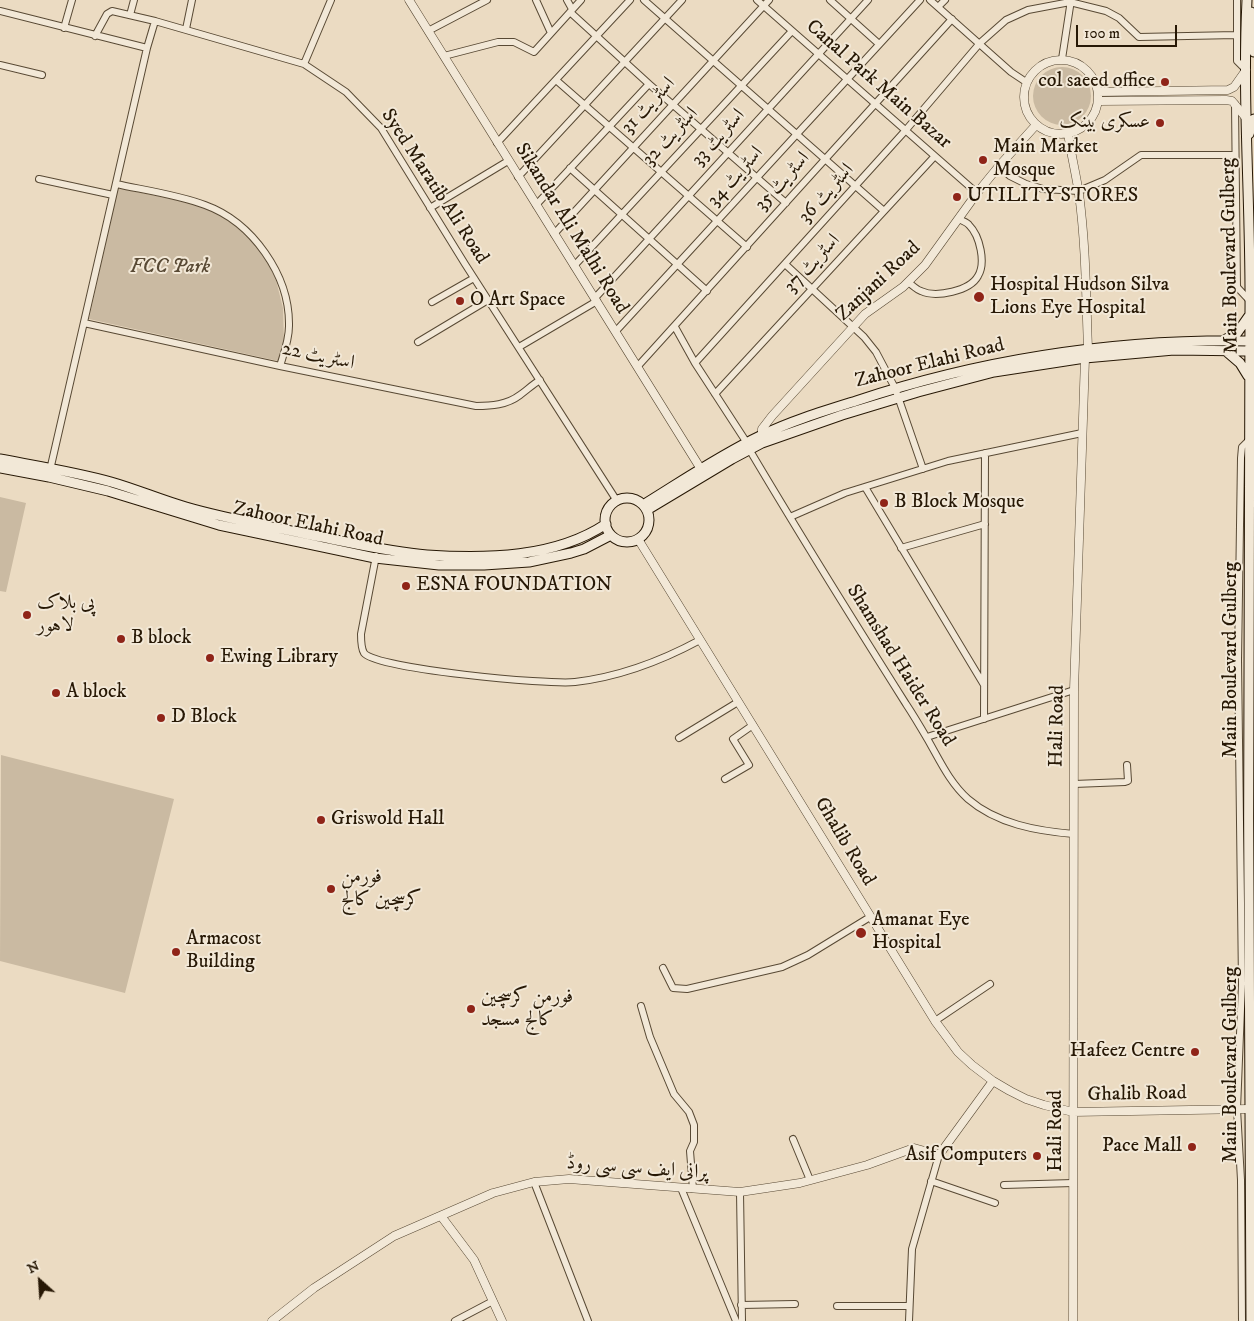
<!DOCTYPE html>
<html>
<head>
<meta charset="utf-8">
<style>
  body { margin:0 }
  #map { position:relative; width:1254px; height:1321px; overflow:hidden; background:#ebdbc2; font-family:"IM FELL DW Pica",serif }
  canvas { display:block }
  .north { position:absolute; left:15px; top:1256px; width:50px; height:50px; -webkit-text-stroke:4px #f2e8d7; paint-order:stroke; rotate:334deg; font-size:14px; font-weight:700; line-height:20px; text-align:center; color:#271805 }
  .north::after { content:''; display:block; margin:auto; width:18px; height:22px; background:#271805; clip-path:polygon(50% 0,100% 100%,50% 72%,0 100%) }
  .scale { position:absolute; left:1076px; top:25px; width:101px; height:22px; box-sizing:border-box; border:2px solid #271805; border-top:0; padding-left:6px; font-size:15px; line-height:18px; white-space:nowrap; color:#271805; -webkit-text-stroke:4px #f2e8d7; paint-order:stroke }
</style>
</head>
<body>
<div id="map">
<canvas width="1254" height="1321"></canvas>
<div class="north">N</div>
<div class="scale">100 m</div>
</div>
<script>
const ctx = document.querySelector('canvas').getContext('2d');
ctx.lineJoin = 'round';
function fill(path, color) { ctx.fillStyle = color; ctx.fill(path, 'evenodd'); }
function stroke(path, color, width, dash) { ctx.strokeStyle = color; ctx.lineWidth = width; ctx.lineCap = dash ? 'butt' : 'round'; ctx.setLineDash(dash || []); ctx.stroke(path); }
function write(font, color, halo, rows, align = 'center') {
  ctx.font = font + ' "IM FELL DW Pica",Amiri,serif'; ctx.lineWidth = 4; ctx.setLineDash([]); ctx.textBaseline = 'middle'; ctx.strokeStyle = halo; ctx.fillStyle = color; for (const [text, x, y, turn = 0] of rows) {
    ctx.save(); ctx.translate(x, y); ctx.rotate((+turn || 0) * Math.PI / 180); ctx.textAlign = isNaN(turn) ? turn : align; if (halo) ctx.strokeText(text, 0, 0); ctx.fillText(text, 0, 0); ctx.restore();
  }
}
const green = new Path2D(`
  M1033 96a29 29 0 1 1 58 0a29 29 0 1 1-58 0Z
  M118,188L189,203L209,209L236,226L254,242L266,259L276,280L283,308L284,341L278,361L89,319Z
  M0,497L26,503L6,592L0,591Z
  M1,755L174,799L125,993L0,961Z`);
const minor = new Path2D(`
  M536,0L551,33
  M567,0L572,9
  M644,0L884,211
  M757,0L977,193
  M830,0L879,44
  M930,0L1011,72L1026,82
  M1237,0V61L1246,70
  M938,7L945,0
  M0,11L147,48
  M570,12L649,84L786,203
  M130,15L134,0
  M64,28L72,0
  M186,29L192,0
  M428,31L487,0
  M95,36L107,14L112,11L155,21
  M444,56L498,42H514L534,52L581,0
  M1062,59L1071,0
  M304,64L331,0
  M0,65L42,75
  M556,80L747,247
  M1235,104L1237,287L1250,301
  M497,143L630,0
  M999,166L1010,176L1026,184L1043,189L1079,191L1105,180L1141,155H1235
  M570,168L707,291
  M518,177L682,0
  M39,179L113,195
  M116,184C144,190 179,195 205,205C252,222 290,275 289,326C289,340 284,353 280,366
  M536,205L649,84
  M430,208L508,161
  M554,234L769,0
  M785,264L864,337L876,352L895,388L923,469
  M574,266L792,31
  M908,282C912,285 917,290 921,291C936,298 970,291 978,276C986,263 980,236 969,225C967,222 962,221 959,219
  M595,298L868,0
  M432,302L474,278
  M84,323L280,366L476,406C491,406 507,405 520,395C527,390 532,385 540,380
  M675,327L695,363L747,443
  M616,331L920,0
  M418,342L488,300
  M519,347L597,301
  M695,363L905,131L980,43L1006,20L1028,10L1070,2L1106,11L1119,18L1139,37L1236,35
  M638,366L952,19
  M715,394L934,157
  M749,449C800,535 853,620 906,704C914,716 921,728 928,740C940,761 950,783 968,799C997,824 1037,831 1074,834
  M50,470L147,48L155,21L304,64L346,92L381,128L465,264L617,501
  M865,487L984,685
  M790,517L845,493L948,461L1082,433
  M901,548L985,524
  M376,556L361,634C361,640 361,648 364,653C377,669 548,685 575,682C618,677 663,660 700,640
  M984,719L985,453
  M927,737L1074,690
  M679,738L738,702
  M725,779L749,765L733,739L753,725
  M1074,784L1125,782L1128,781L1127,765
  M663,968L673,988L687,989L782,967L808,955L870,917
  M641,1006L650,1037L674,1094L689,1112L694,1125V1142L690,1151L693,1189
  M935,1021L990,984
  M793,1139L810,1180
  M931,1181L995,1203
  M534,1182L588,1321
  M1004,1185L1073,1183
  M681,1188L736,1321
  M740,1192L742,1321
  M741,1305L795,1304
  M837,1306H909
  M455,1321L493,1301
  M909,1321L912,1249L939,1155
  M1242,1321L1241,1180L1237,1109L1242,984L1238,660L1241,458L1242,447L1250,439`);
const tertiary = new Path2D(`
  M409,0L704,474
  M1024 97a37 37 0 1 1 74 0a37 37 0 1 1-74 0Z
  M1098,92L1228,90L1234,87L1246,70
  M1098,101L1226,100L1232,101L1246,118
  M1068,133C1071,154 1076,174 1079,194C1086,246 1086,297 1088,349L1085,358L1074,690L1073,1321
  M762,435V429L772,416L865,314L903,287L925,265L977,193L999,166L1036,125
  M638,539L935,1021L958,1052L972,1065L993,1081L1010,1091L1026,1099L1044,1105L1073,1112L1249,1109
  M441,1216L474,1260L502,1321
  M272,1321L314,1288L394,1236L493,1193L534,1182L569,1179L740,1192L800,1183L867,1165L914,1148L939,1155L993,1081`);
const secondary = new Path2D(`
  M1247,0C1242,104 1251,208 1250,312C1248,648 1248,985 1251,1321
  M1251,12L1254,52
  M1249,134L1254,119
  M1226,339L1237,333L1249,316
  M1226,351L1240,363L1248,376
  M0,459C37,466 75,472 111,482C136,489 161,500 186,507C227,519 270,526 311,535C349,542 388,552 427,555C486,559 555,558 606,524
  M0,468L49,477L108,491L219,525L375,558L439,565H484L529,562L571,553L584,549L611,535
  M605 520a22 22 0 1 1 44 0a22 22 0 1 1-44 0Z
  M643,505C682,481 720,455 760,436C791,421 824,411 856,401C983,359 1116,339 1250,341
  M647,510L732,459L762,443L842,415L918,392L994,372L1085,358L1174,350L1250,351`);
const markers = [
  [1165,82,5,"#8f2418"],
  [1160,123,5,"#8f2418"],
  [983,160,5,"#8f2418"],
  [957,197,5,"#8f2418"],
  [979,297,6,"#8f2418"],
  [460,301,5,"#8f2418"],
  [884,503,5,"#8f2418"],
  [406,586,5,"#8f2418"],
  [27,615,5,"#8f2418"],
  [121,639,5,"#8f2418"],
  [210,658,5,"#8f2418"],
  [56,693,5,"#8f2418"],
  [161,718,5,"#8f2418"],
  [321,820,5,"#8f2418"],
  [331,889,5,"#8f2418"],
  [861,933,6,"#8f2418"],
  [176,952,5,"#8f2418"],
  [471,1009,5,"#8f2418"],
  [1195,1052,5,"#8f2418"],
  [1192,1147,5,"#8f2418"],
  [1037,1156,5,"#8f2418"]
];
const poiNames = [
  ["col saeed office",1155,82,"right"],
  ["عسکری بینک",1150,123,"right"],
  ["Main Market",993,148],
  ["Mosque",993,171],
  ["UTILITY STORES",967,197],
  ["Hospital Hudson Silva",990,286],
  ["Lions Eye Hospital",990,309],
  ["O Art Space",470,301],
  ["B Block Mosque",894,503],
  ["ESNA FOUNDATION",416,586],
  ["پی بلاک",37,604],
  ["لاہور",37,627],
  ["B block",131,639],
  ["Ewing Library",220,658],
  ["A block",66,693],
  ["D Block",171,718],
  ["Griswold Hall",331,820],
  ["فورمن",341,878],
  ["کرسچین کالج",341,901],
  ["Amanat Eye",872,921],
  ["Hospital",872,944],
  ["Armacost",186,940],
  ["Building",186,963],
  ["فورمن کرسچین",481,998],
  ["کالج مسجد",481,1021],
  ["Hafeez Centre",1185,1052,"right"],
  ["Pace Mall",1182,1147,"right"],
  ["Asif Computers",1027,1156,"right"]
];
const streetNames = [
  ["Canal Park Main Bazar",878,85,41],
  ["اسٹریٹ 31",649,106,-47],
  ["اسٹریٹ 32",671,137,-47],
  ["اسٹریٹ 33",719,138,-48],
  ["اسٹریٹ 34",736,177,-48],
  ["اسٹریٹ 35",783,182,-48],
  ["Syed Maratib Ali Road",434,187,57],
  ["اسٹریٹ 36",827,194,-48],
  ["Sikandar Ali Malhi Road",571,229,58],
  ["Main Boulevard Gulberg",1231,256,-91],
  ["اسٹریٹ 37",813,264,-47],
  ["Zanjani Road",879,282,-43],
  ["اسٹریٹ 22",318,357,12],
  ["Zahoor Elahi Road",930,364,-14],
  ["Zahoor Elahi Road",308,525,12],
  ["Main Boulevard Gulberg",1232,660,-90],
  ["Shamshad Haider Road",900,666,58],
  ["Hali Road",1058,726,-89],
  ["Ghalib Road",844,842,59],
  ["Main Boulevard Gulberg",1232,1065,-90],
  ["Ghalib Road",1137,1095,-1],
  ["Hali Road",1057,1131,-90],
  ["پرانی ایف سی سی روڈ",637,1169,4]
];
const parkNames = [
  ["FCC Park",170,268]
];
fill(green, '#cabaa2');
stroke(minor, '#584934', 8);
stroke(tertiary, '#584934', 9);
stroke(secondary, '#271805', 11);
stroke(minor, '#f2e8d7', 6);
stroke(tertiary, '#f2e8d7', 8);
stroke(secondary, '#f2e8d7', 9);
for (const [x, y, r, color] of markers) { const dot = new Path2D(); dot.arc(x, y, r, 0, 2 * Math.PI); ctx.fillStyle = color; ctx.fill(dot); stroke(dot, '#f2e8d7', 2); }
write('20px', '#271805', '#f2e8d7', poiNames, 'left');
write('20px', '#271805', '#f2e8d7', streetNames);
write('italic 20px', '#584934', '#f2e8d7', parkNames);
</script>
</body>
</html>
